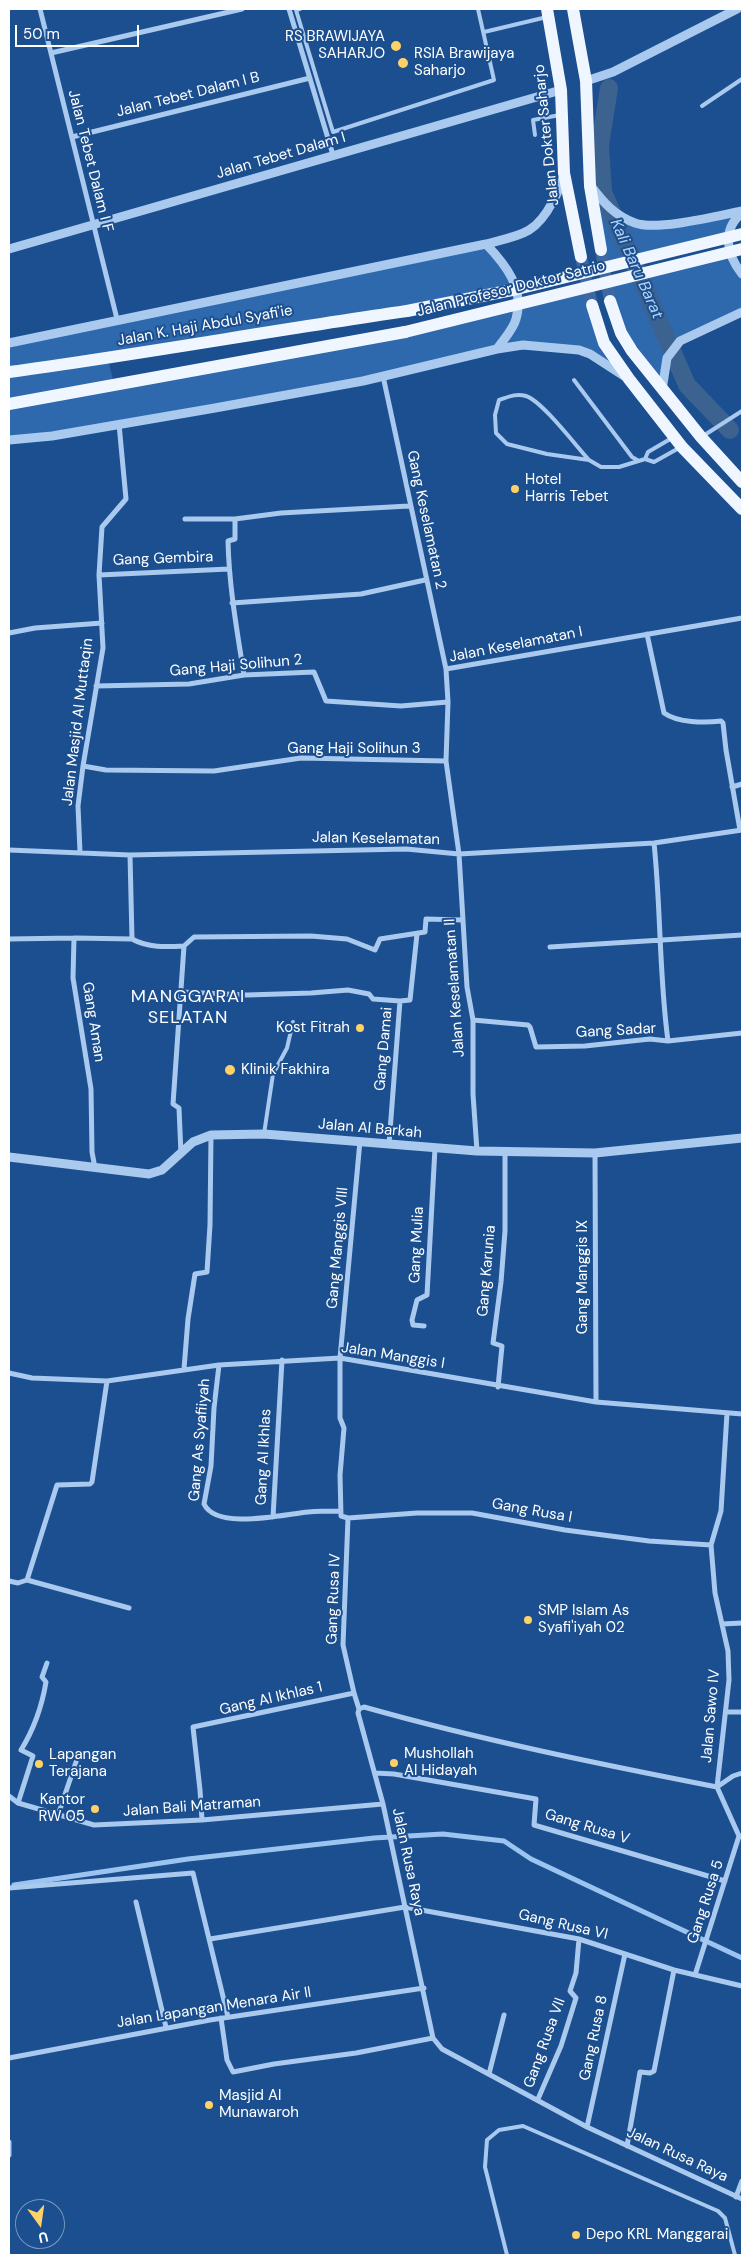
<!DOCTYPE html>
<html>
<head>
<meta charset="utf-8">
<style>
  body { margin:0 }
  #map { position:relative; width:751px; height:2264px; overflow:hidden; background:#1b4f8f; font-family:"DM Sans",sans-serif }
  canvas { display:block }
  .frame { position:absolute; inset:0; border:10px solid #fff; pointer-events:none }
  .north { position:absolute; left:15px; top:2199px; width:50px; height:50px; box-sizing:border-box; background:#1b4f8f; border:1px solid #7695bc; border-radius:50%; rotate:166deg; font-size:14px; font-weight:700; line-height:20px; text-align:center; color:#fff }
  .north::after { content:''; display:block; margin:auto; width:18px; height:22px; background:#ffd166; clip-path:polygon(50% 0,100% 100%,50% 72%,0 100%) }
  .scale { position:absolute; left:15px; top:25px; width:124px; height:22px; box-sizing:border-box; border:2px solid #fff; border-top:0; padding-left:6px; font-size:15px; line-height:18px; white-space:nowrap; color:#fff; -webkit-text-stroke:4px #1b4f8f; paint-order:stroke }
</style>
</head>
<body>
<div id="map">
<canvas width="751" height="2264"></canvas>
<div class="frame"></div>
<div class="north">U</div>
<div class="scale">50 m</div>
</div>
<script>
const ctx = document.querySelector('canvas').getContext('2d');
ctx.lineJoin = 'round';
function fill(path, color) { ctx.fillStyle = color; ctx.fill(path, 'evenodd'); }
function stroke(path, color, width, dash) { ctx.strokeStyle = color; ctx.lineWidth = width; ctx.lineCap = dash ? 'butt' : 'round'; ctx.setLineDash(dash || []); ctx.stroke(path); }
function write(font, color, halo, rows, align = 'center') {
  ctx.font = font + ' "DM Sans",sans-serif'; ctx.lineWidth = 4; ctx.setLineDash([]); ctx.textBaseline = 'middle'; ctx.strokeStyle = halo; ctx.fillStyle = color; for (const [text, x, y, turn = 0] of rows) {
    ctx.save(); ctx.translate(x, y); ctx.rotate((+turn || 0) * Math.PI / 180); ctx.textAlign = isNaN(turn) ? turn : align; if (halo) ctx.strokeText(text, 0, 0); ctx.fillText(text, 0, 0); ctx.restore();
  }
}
const green = new Path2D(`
  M590,186L607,207L636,224L653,225L742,211L728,233L605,265Z
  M486,244L517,289L108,359L114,384L244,361L587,288L592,305L629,379L590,354L523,345L383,376L9,439V343Z
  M731,252L742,274V312L673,350L662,390L632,351L610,301L607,282Z`);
const stream = new Path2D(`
  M14,1885L188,1859L374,1838L443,1834L504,1841L531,1859L742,1958`);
const canal = new Path2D(`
  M609,88L600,145L603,192L687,385L730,430`);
const primaryTunnel = new Path2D(`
  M601,250L610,301
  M581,257L592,305`);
const service = new Path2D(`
  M300,9L296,10L333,132L494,80L478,9
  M484,32L547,17
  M702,106L742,79
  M535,135L533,120L560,115
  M574,380L632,457L639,461
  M703,436L742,411
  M645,459L648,452L672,438
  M589,460C576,446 542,401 526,396C516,393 508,397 499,400L495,415L496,433L507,444L547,454L589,460L601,467H619L645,459L654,462L679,448
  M264,1134L273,1074L287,1048L293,1022
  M507,2255L485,2167L487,2140L499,2130L523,2126L718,2211L725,2218L735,2255`);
const minor = new Path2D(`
  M40,9L117,319
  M289,9L333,155
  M51,53L242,9
  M72,137L310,78
  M383,376L446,669L448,702L446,761L459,854L467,987L473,1020V1094L477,1151
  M185,519H235L281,513L409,506
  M235,519V539L228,541C229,586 237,631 244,675
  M99,575L229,569
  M232,603L361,594L425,580
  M9,633L35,628L102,623
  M647,634L664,713C678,723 705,723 721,721L723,723L726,750L740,830
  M446,669L742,618
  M96,686L189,684L244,675L314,672L326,701L401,706L448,702
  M83,766L106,770L214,771L301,758L446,761
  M732,787L742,784
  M9,850L130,855L406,849L459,854L654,843L742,830
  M80,852L78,806L83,766L103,648L99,575L102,527L126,499L119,424
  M130,855L132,939
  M9,939L74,938
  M184,946L194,937L311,936L347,939L375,950L380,939L425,932L426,919L462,920
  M550,947L742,935
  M181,992L247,995L311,993L348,990L369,994L373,999L400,1001
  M473,1020L528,1025L530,1027L536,1047L585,1046L650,1039L668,1041C659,975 661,909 654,843
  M668,1041L742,1033
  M360,1141L340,1358V1418L344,1428L340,1475L341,1516L348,1518L417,1513H472L565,1530L649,1541L711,1545
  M389,1144L400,1001L410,1000L417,934
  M595,1153L596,1402
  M181,1154L179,1108L173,1104L184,946
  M95,1168L92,1152L91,1089L73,978L74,938L132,939C148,948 166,947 184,946
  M424,1326L413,1325L412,1320L417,1300L427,1295L435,1148
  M219,1365L214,1408L211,1466L204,1504C217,1531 285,1514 308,1512C319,1511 329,1511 340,1511
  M184,1369L188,1319L195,1274L207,1272L210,1225L211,1135
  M9,1373L32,1378L107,1381L219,1365L340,1358L596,1402L742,1414
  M498,1387L502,1346L493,1343L501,1282L505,1231V1151
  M727,1413L721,1511L711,1545L715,1593L728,1651L729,1680L717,1787L739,1836L742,1837
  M273,1517L282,1360
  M348,1518L343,1645L354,1693L359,1709L358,1713L383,1804L433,2038L442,2049L587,2127L742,2199
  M27,1580L129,1608
  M9,1581L18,1583L27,1580L57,1485L90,1484L92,1482L107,1381
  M722,1624L742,1623
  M359,1709L364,1707C481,1740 599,1764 717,1787L733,1776L742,1773
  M727,1712H742
  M375,1773L394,1774L536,1799L534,1825L725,1881
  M9,1796L18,1803L94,1825L202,1820L383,1804
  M18,1803L33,1756L21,1750C34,1729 42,1706 46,1682L42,1677L47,1663
  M58,1815L76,1762
  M202,1820L200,1790L193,1727L354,1693
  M9,1888L193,1873L228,2017
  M136,1902L166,2027
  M210,1939L405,1907L579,1939L674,1970L742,1986
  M695,1975L739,1836
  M221,2018L227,2060L233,2072L274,2064L356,2053L433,2038
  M9,2058L210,2020L424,1988
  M489,2074L504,2015
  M538,2099L561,2046L576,1998L570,1991L576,1973L579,1939
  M587,2127L625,1954
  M9,2142V2155
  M627,2146L640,2072L650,2073L654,2071L674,1970
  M736,2197L742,2181`);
const tertiary = new Path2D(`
  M586,81L613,72L737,9
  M591,186C603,202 615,216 635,223C657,231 717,216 742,211
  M742,213C721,230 727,255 742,274
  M486,244C506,265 525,289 516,319C513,330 503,340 497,349
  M9,249L561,90
  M9,343L486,244C520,235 535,235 552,203C557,194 561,187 563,178
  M662,390L667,358L680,341L742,312
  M9,440L52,436L215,408L363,381L497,349L523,345L579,350L590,354L624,376
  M9,1157L149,1174L162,1170L193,1142L211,1135L264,1134L477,1151L595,1153L742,1138`);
const primary = new Path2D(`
  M547,9L561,90L564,173L581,257
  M573,9L586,81L590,186L601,250
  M610,301L621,333L632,351L701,437L742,482
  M592,305L604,343L629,379L682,447L742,509
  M9,372C142,354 274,330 407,311
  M9,404L405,332`);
const primaryBridge = new Path2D(`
  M407,311L517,289L742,234
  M405,332L742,249`);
const markers = [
  [396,46,6,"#ffd166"],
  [403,63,6,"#ffd166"],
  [515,489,5,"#ffd166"],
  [360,1028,5,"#ffd166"],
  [230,1070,6,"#ffd166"],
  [528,1620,5,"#ffd166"],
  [394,1763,5,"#ffd166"],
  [39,1764,5,"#ffd166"],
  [95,1809,5,"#ffd166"],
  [209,2105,5,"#ffd166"],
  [576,2235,5,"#ffd166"]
];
const poiNames = [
  ["RS BRAWIJAYA",385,37,"right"],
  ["SAHARJO",385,54,"right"],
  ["RSIA Brawijaya",414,54],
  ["Saharjo",414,71],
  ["Hotel",525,480],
  ["Harris Tebet",525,497],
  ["Kost Fitrah",350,1028,"right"],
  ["Klinik Fakhira",241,1070],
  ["SMP Islam As",538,1611],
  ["Syafi'iyah 02",538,1628],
  ["Mushollah",404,1754],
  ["Al Hidayah",404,1771],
  ["Lapangan",49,1755],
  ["Terajana",49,1772],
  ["Kantor",85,1800,"right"],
  ["RW 05",85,1817,"right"],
  ["Masjid Al",219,2096],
  ["Munawaroh",219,2113],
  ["Depo KRL Manggarai",586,2235]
];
const streetNames = [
  ["Jalan Tebet Dalam I B",188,95,-14],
  ["Jalan Dokter Saharjo",547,135,-96],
  ["Jalan Tebet Dalam I",281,156,-16],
  ["Jalan Tebet Dalam I F",90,161,76],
  ["Jalan Profesor Doktor Satrio",511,289,-14],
  ["Jalan K. Haji Abdul Syafi'ie",205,326,-10],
  ["Gang Keselamatan 2",426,520,78],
  ["Gang Gembira",163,559,-2],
  ["Jalan Keselamatan I",516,645,-11],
  ["Gang Haji Solihun 2",236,666,-5],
  ["Jalan Masjid Al Muttaqin",78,722,-83],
  ["Gang Haji Solihun 3",354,749],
  ["Jalan Keselamatan",376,839,1],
  ["Jalan Keselamatan II",455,988,-94],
  ["Gang Aman",93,1022,81],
  ["Gang Sadar",616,1031,-3],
  ["Gang Damai",384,1049,-85],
  ["Jalan Al Barkah",370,1129,5],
  ["Gang Mulia",417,1245,-87],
  ["Gang Manggis VIII",338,1248,-85],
  ["Gang Karunia",487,1271,-85],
  ["Gang Manggis IX",583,1277,-90],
  ["Jalan Manggis I",393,1356,9],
  ["Gang As Syafiiyah",200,1440,-85],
  ["Gang Al Ikhlas",264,1457,-87],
  ["Gang Rusa I",532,1511,10],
  ["Gang Rusa IV",334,1599,-88],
  ["Gang Al Ikhlas 1",271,1699,-13],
  ["Jalan Sawo IV",711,1716,-85],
  ["Jalan Bali Matraman",192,1807,-4],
  ["Gang Rusa V",587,1827,17],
  ["Jalan Rusa Raya",408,1862,78],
  ["Gang Rusa 5",706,1902,-72],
  ["Gang Rusa VI",563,1925,13],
  ["Jalan Lapangan Menara Air II",214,2008,-9],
  ["Gang Rusa 8",594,2038,-78],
  ["Gang Rusa VII",545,2043,-70],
  ["Jalan Rusa Raya",677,2155,25]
];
const waterNames = [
  ["Kali Baru Barat",636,269,66]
];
const quarterNames = [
  ["MANGGARAI",188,997],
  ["SELATAN",188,1018]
];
fill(green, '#2e69ad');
stroke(stream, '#9cc4f0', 5);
stroke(canal, '#3c6290', 18);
stroke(primaryTunnel, '#3d69a0', 12, [12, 6]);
stroke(service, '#a9c9ee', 4);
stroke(minor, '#a9c9ee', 5);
stroke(tertiary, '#a9c9ee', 9);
stroke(primary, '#f0f6ff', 12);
stroke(primaryBridge, '#f0f6ff', 12);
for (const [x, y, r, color] of markers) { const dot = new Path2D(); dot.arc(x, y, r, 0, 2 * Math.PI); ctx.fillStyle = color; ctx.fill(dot); stroke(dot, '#1b4f8f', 2); }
write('15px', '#fff', '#1b4f8f', poiNames, 'left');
write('15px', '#fff', '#1b4f8f', streetNames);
write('italic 16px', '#b5d3f5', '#1b4f8f', waterNames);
ctx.letterSpacing = '1px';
write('18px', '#fff', '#1b4f8f', quarterNames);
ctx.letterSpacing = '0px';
</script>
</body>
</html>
